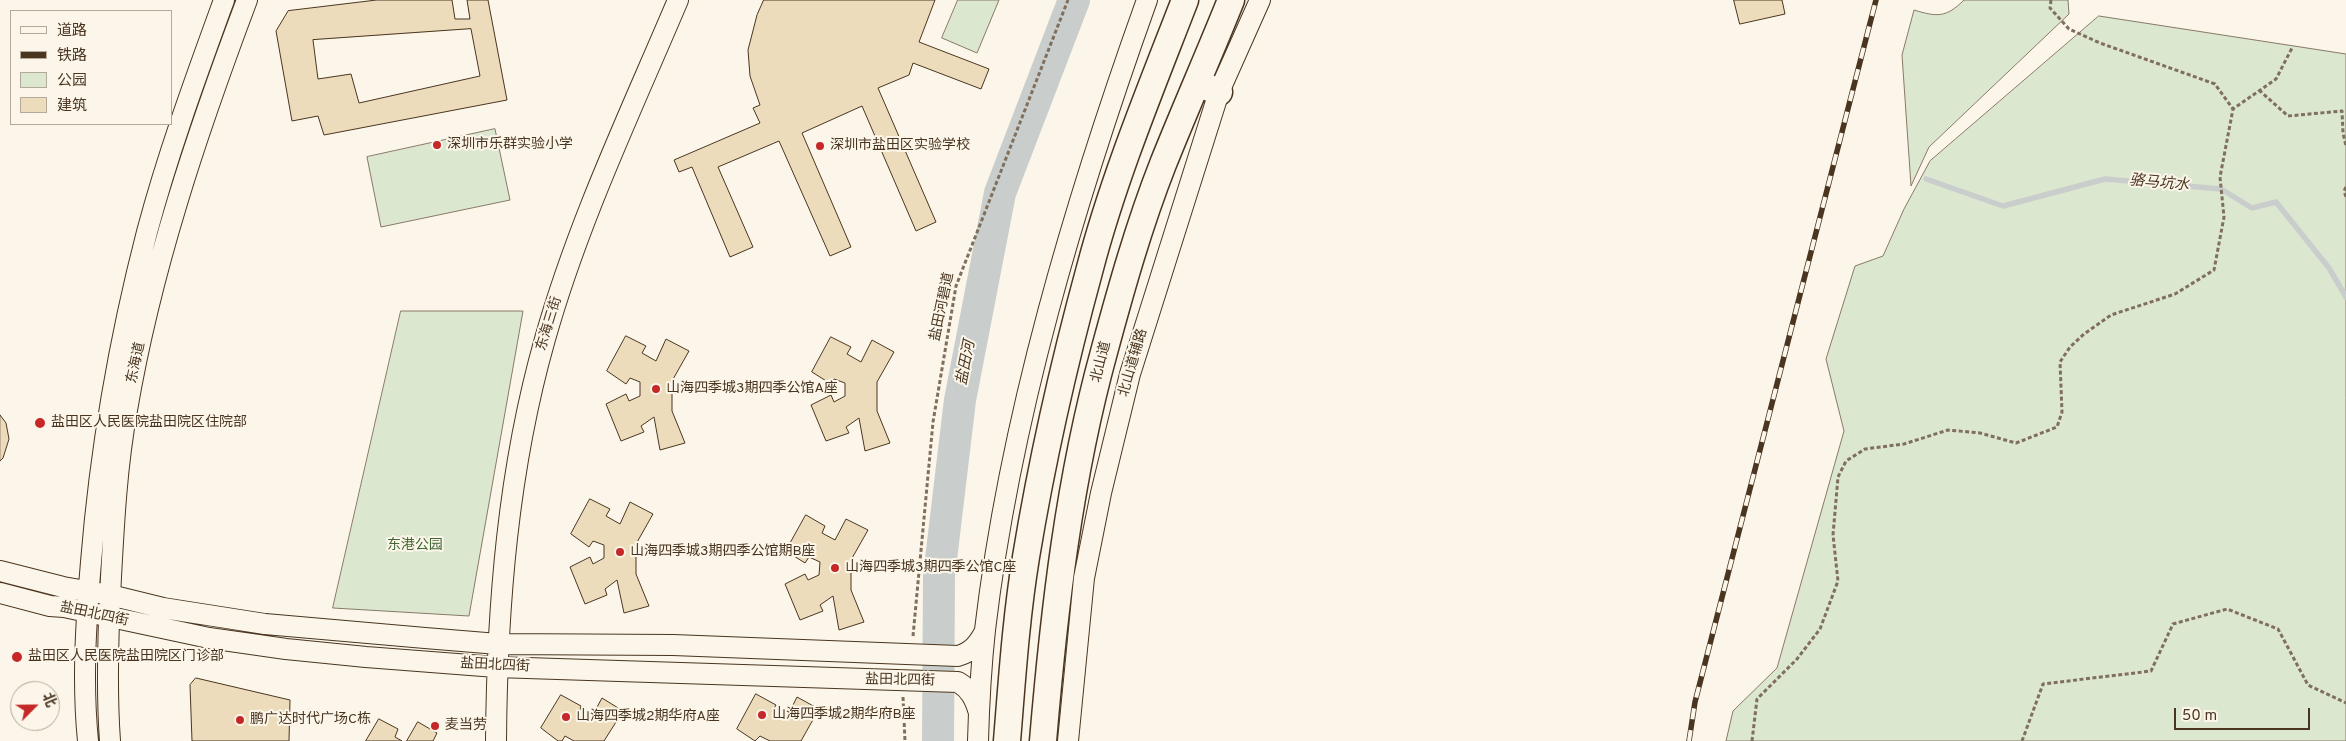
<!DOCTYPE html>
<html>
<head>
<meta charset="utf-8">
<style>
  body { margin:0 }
  #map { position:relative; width:2346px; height:741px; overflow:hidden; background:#fbf6e9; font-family:Overpass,"Noto Sans SC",sans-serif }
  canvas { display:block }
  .legend { position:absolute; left:10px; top:10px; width:162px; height:115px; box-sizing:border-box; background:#fbf6e9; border:1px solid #b4a999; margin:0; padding:6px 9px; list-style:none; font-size:15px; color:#4a3520 }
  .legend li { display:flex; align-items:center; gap:10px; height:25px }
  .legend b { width:25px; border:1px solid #b4a999 }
  .north { position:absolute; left:10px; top:681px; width:50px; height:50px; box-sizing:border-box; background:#fbf6e9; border:1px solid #b4a999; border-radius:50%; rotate:67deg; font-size:14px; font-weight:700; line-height:20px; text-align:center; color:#4a3520 }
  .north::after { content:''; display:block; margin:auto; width:18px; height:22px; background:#c62828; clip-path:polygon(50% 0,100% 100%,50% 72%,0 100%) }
  .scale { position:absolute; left:2174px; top:708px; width:136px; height:22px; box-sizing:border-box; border:2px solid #4a3520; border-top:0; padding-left:6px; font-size:15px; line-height:18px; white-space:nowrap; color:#4a3520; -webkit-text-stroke:4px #fbf6e9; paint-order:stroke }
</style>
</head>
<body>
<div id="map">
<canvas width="2346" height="741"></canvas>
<ul class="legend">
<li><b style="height:6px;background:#fbf6e9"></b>道路</li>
<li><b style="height:6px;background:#4a3520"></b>铁路</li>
<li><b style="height:14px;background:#dce7d0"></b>公园</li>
<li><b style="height:14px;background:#ecdcbc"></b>建筑</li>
</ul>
<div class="north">北</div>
<div class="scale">50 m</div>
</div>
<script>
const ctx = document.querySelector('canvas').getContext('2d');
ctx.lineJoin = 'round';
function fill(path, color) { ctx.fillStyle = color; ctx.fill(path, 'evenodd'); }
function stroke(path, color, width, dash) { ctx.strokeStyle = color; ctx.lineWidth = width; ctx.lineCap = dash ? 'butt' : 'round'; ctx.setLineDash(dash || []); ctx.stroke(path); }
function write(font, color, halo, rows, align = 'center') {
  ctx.font = font + ' Overpass,"Noto Sans SC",sans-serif'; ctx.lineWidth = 4; ctx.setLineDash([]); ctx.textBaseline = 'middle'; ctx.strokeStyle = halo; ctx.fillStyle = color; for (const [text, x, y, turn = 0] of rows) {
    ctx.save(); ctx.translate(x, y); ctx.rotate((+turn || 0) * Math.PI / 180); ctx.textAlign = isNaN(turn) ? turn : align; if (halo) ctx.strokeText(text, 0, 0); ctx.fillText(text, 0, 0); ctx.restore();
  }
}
const green = new Path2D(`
  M958,0H999L977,53L942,38Z
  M1964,0H2068L2069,14L1929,147L1911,186L1902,55L1914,10C1937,17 1946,18 1964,0Z
  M2099,16L2346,54V741H1726L1733,711L1777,668L1844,431L1826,359L1855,266L1883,256L1904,209L1930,161Z
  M495,129L510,200L381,227L367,157Z
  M401,311H523L469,616L333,608Z`);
const stream = new Path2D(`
  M1926,179L2003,206L2105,179L2221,189L2252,208L2276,202L2329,268L2346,297`);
const river = new Path2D(`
  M938,741L939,576L960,400L1000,193L1074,0`);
const building = new Path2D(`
  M377,0H452L455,19H470L467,0H488L507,100L324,135L318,116L292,121L276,31L288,11ZM471,29L480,76L359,103L351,74L318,79L313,40Z
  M764,0H935L919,42L989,69L981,89L913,63L909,75L878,88L936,222L916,231L862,106L802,133L851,247L830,256L779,141L718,167L753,247L730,257L692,167L679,172L674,160L760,123L753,108L760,105L750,76L748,50L757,15Z
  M1734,0H1782L1785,14L1740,24Z
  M626,336L646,346L642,353L656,361L666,339L689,351L672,381V411L685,443L660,450L654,417L641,426L644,432L621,441L606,404L626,394L629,401L640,396V382L630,378L626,384L607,371Z
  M831,337L851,347L847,354L861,362L872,340L894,352L877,382V411L890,443L865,451L859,418L846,427L849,433L826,441L811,405L831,395L834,402L845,396V383L834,379L831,384L812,372Z
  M0,415L6,423L9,439L3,458L0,461Z
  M590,499L610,509L606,516L620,524L630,502L653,514L636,544V574L649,606L624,613L617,580L605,589L607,595L585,604L570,567L590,557L593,564L604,558V545L593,541L589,547L571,534Z
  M806,515L825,526L822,533L835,540L846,519L868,530L851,560V590L864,622L839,630L833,596L820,605L823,611L800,620L785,584L805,574L808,580L819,575L820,562L809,557L805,563L786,551Z
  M196,678L290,700L289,741H192L190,685Z
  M756,694L776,705L772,712L786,719L797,697L819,709L801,741H770L760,736L755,741L737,729Z
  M561,695L581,706L579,714L590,720L602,698L623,711L604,741H574L565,736L562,741H558L541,728Z
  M379,719L398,729L395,737L402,741H366Z
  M418,722L437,733L433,741H407Z`);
const path = new Path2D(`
  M2051,0L2050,8L2069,29L2100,43L2215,84L2233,109
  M2259,90L2288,116L2342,111L2343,133L2346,146
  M2346,187L2344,191L2346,197
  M913,636L933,422L956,286L1068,0
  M903,697L905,741
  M1752,741L1757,699L1797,659L1820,629L1838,581L1833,535L1838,477L1846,461L1865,449L1904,444L1948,430L1980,433L2016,443L2057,427L2062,412L2060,362L2070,347L2084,334L2111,315L2175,294L2214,270L2224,217L2220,177L2233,109L2276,79L2292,48
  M2022,741L2043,684L2151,671L2173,624L2227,609L2278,629L2308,685L2346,703`);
const minor = new Path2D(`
  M0,571L63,587L110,595L163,608L265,624L425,638L498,644L673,645L958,656C972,652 979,643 985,631
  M0,593L50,606L64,607L209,638L286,649L366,657L496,667L958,682C970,689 975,699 979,713
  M88,741C82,681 86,622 91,562C100,451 119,340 147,232C168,153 196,77 224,0
  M110,741C106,686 108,632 111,577C114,521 117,465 127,410C151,269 197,133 247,0
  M496,741C497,606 508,469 545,339C578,222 631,111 678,0
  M978,741C979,704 981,667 985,630C1010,418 1075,201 1147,0
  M1068,741L1084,578L1101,493L1130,374L1219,92L1260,0`);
const major = new Path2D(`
  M1197,83L1219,92
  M1007,741C1012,680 1016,618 1026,557C1042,460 1064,363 1090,268C1114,177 1151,88 1185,0
  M1043,741C1054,611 1069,479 1104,352C1121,289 1139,225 1163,164C1185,109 1209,55 1231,0`);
const rail = new Path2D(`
  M1689,741L1695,702L1876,0`);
const markers = [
  [437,145,5,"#c62828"],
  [820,146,5,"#c62828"],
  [656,389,5,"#c62828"],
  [40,423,6,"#c62828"],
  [620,552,5,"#c62828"],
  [835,568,5,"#c62828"],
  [17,657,6,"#c62828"],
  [762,715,5,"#c62828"],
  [566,717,5,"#c62828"],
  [240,720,5,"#c62828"],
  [435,726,5,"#c62828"]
];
const poiNames = [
  ["深圳市乐群实验小学",447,145],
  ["深圳市盐田区实验学校",830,146],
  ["山海四季城3期·四季公馆A座",666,389],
  ["盐田区人民医院盐田院区住院部",51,423],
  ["山海四季城3期·四季公馆期B座",630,552],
  ["山海四季城3期·四季公馆C座",845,568],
  ["盐田区人民医院盐田院区门诊部",28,657],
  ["山海四季城2期·华府B座",772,715],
  ["山海四季城2期·华府A座",576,717],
  ["鹏广达时代广场C栋",250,720],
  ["麦当劳",445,726]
];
const streetNames = [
  ["盐田河碧道",943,307,-78],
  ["东海三街",550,324,-73],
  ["北山道",1102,362,-76],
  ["东海道",137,363,-78],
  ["北山道辅路",1134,363,-74],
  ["盐田北四街",94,615,12],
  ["盐田北四街",495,666,3],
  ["盐田北四街",900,681,1]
];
const parkNames = [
  ["东港公园",415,546]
];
const waterNames = [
  ["骆马坑水",2159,184,5],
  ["盐田河",967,363,-79]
];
fill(green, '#dce7d0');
stroke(green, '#887966', 1);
stroke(stream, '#c9cecd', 5.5);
stroke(river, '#c9cecd', 32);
fill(building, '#ecdcbc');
stroke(building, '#4a3520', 1);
stroke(minor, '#4a3520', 22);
stroke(major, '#4a3520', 29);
stroke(path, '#7f6f5c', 3, [4, 2.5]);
stroke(minor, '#fbf6e9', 20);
stroke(major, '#fbf6e9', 26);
stroke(rail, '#4a3520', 5.5);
stroke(rail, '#fbf6e9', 4, [11]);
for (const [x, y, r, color] of markers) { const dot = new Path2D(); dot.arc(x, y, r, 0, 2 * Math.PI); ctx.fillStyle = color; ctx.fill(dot); stroke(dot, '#fbf6e9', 2); }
write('14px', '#4a3520', '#fbf6e9', poiNames, 'left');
write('14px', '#4a3520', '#fbf6e9', streetNames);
write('14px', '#436837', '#fbf6e9', parkNames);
write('italic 15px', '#4a3520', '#fbf6e9', waterNames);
</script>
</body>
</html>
